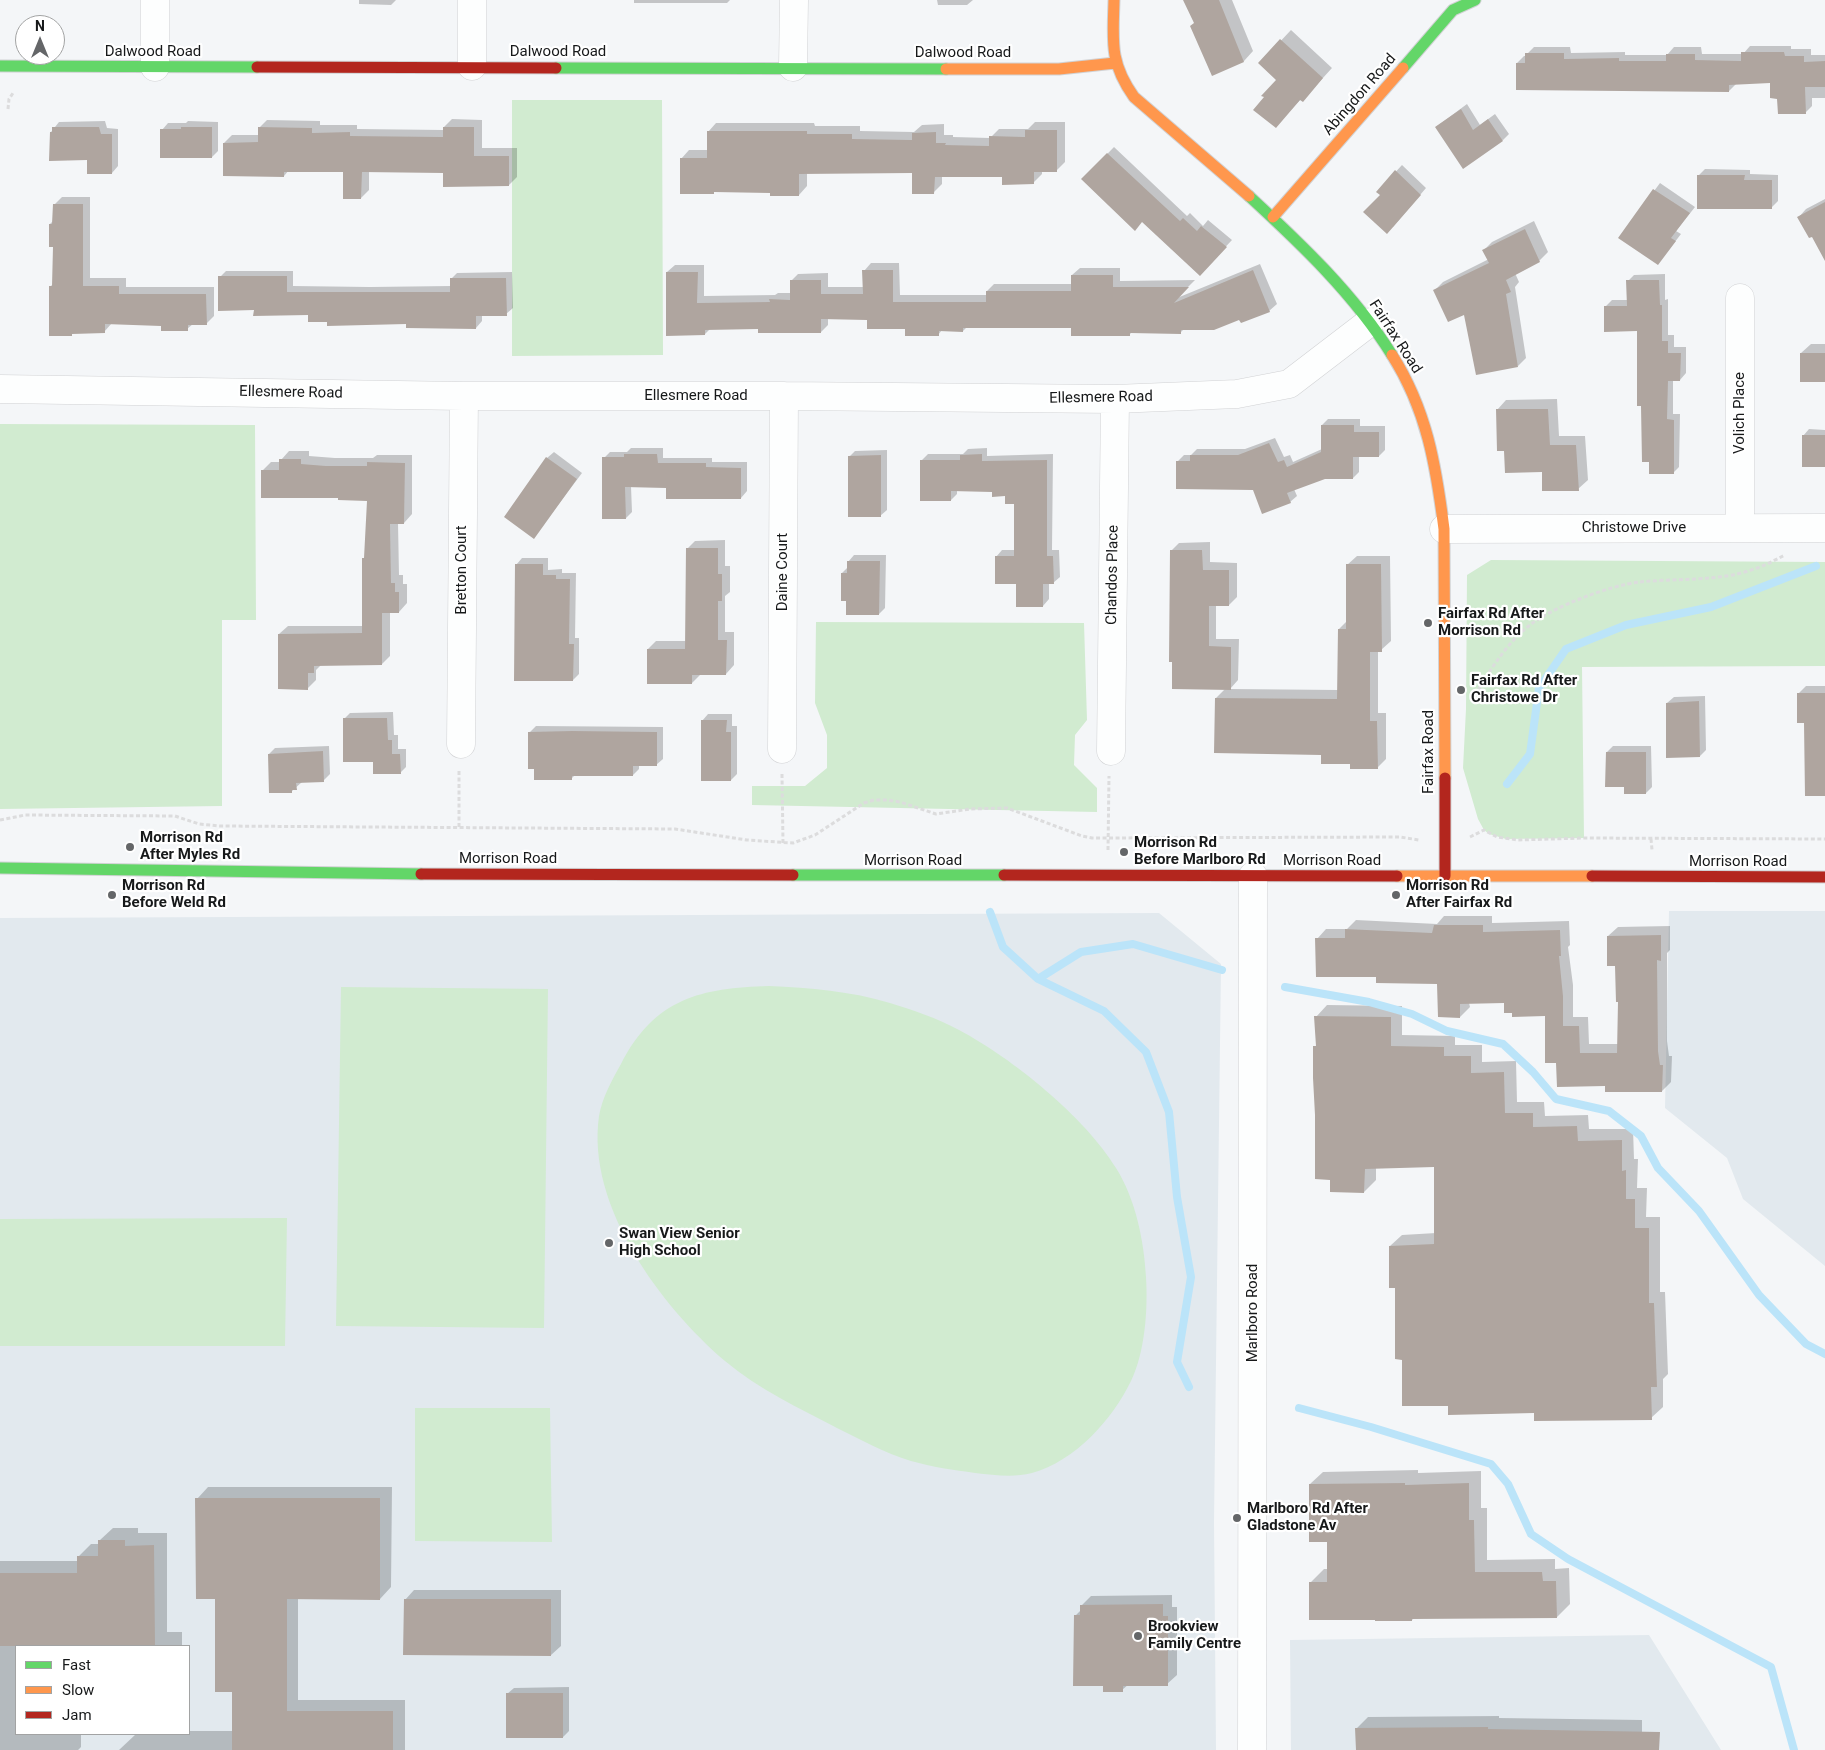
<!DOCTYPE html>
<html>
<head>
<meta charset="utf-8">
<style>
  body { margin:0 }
  #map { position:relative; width:1825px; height:1750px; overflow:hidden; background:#f4f6f8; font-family:Roboto,sans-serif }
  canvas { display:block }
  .legend { position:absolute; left:15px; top:1645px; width:175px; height:90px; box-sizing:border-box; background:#fff; border:1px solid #a2a3a3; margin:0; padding:6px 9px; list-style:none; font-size:15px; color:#17191a }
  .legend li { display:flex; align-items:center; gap:10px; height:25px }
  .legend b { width:25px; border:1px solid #a2a3a3 }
  .north { position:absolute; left:15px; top:15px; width:50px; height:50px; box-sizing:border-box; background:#fff; border:1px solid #a2a3a3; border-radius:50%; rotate:0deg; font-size:14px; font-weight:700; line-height:20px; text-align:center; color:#17191a }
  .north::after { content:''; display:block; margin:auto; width:18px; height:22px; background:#646668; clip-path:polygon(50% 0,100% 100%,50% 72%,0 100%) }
</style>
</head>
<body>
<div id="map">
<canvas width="1825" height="1750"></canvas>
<ul class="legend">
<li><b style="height:6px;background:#63d668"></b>Fast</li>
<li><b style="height:6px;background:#ff974d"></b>Slow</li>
<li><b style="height:6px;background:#b3261e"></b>Jam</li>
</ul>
<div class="north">N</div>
</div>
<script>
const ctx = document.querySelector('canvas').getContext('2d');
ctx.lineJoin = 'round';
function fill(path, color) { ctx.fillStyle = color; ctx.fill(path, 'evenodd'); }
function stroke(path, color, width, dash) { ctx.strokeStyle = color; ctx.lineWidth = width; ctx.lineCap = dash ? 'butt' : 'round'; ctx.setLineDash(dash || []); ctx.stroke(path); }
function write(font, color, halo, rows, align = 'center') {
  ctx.font = font + ' Roboto,sans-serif'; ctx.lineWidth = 4.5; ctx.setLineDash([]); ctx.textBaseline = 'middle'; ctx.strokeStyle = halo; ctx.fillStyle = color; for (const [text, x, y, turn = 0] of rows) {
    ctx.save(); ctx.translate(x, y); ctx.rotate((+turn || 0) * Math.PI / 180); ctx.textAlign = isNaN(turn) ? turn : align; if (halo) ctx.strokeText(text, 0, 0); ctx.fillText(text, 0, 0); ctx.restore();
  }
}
const built = new Path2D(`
  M1669,911H1825V1266L1743,1199L1727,1158L1665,1108Z
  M1159,913L1221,964L1214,1522L1216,1750H0V918ZM16,1646H189V1734H16Z
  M1649,1635L1721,1750H1291L1290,1640Z`);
const green = new Path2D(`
  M512,100H662L663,355L512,356Z
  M0,424L255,425L256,620H222V806L0,809Z
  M1491,560L1825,562V666L1582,667L1584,838L1506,839L1489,834L1484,830L1478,819L1463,768L1466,709L1467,575Z
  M816,622L1084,623L1087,720L1075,735L1074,765L1097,788V812L752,805V786H805L827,768V735L815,703Z
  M769,986C810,988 851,991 890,1003C913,1010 937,1018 959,1030C1012,1058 1085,1117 1116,1168C1136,1200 1144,1241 1146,1277C1148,1310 1145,1352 1131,1381C1112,1420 1075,1461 1032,1473C1013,1478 994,1475 975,1473C954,1470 932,1467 911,1461C885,1453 861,1440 837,1428C799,1408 758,1389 725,1361C661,1306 586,1206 599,1116C602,1098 612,1080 621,1064C655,998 701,988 769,986Z
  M341,987L548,989L544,1328L336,1326Z
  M287,1218L285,1346H0V1219Z
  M415,1408H550L552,1542L415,1541Z`);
const shadow = new Path2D(`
  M359,0H396L391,5L359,4Z
  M634,0H730L727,3H634Z
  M937,0H973L967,5H938Z
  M1184,0H1232L1253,51L1244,61L1213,74L1195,23Z
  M1291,30L1332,68L1312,90L1301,99L1276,126L1278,80L1260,63Z
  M1750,46H1791V49H1811V55H1825V98H1812V106L1805,113L1778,98L1771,82L1736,84L1729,91L1517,63L1524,56H1527V54L1534,47H1570L1571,53L1625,52V55H1667L1674,47H1701L1702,54H1743Z
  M1467,104L1480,125L1495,114L1509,134L1503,140L1436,127Z
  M452,119L482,120V148H517V177L509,185L445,171H369V190L361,198L344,171L289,170L284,176L224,143L232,135H259V128L267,120L320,121V125H357V129L444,130V127Z
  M105,121L107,128L118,129V166L112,173L88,159L51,132L59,122Z
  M188,121L218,122V151L212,157L162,130L168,123H186Z
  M1035,122H1065V162L1057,170H1042V174L1033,183L1003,176H942V184L934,192L913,172H807V186L799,195L772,191L716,190L714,192L681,159L689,150H708V132L716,123H814L815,126H860V131L914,132L922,125L944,124V135H953V137L990,138L999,129H1028Z
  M1114,147L1187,216L1190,213L1203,226L1208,220L1232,240L1200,274L1142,221L1083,179Z
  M1402,165L1426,188L1393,227L1382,194L1378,191Z
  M1705,169L1750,170V174L1778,175V201L1772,207L1698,176Z
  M1660,183L1695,207L1676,231L1681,234L1658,264L1620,237Z
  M62,197H90V278H126V287H214V316L206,324H193L187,329L162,324L112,323L104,332L51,286L53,284L54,246L50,224L54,220V205Z
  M1825,199V258L1812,235L1798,218L1806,209Z
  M1534,221L1548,252L1539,261L1515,273L1519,282L1515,287L1526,358L1518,366L1465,313L1434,291L1443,282L1489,259L1484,250L1492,242Z
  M871,263H899L900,295H987V291L994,284H1072V275L1080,268H1120V281L1195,280L1177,298L1260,264L1277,304L1269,311L1239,319L1184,329L1180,333L1132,332L1129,335L1072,327H967L963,331L942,330L938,335L869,319L828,318V325L821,332L760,328L710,329L705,334L667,272L675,265H704V296L775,295L778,293H791V281L798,274L828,273V287H864V271Z
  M226,271H293V286L370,287L451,286V279L457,273L512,272L513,308L506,314H482V321L476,328L407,323L329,325V321L309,313L256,309L220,277Z
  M1665,274V300L1668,299V335H1674V347H1686V373L1680,380H1673V414H1680L1679,467L1673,473L1639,330L1605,307L1612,300H1628V281L1634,275Z
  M1811,344H1825V381L1801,353Z
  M1557,399L1559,436H1585L1588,480L1578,489L1543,471L1497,410L1506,400Z
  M1328,419H1360V426H1385V450L1379,456H1359V472L1353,478H1325L1294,489L1297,496L1290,502L1178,461L1184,455H1191L1197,449H1245L1275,438L1284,457L1290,455L1293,462L1322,449V425Z
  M1809,429L1825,430V466L1803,436Z
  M631,448H663V458H712V462H747V491L741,498L667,487L631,486L632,512L626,518L604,458L610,452H627Z
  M987,448V456L1053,454L1052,550H1059L1060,577L1053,583H1049V599L1043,606L1017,582L996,557L1002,550H1015V502L1006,495L994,490H957V494L951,500L922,460L928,454H963L968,449Z
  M887,450V510L880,516L849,457L855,451Z
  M289,451H309V456L335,458H373L377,455H412V514L404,523H398L399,575H403V584H407V603L399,612H390V656L382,664L321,665L316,670V680L308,688L279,634L288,626H363L368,499L339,497L262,471L271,462H281V460Z
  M554,452L582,473L534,537L547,458Z
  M725,540V566H730V592L725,596V632H734V665L726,674L700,675L692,683L648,649L656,641H686L687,549L695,541Z
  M1210,542V562L1237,563V597L1229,605H1216V639H1239L1238,680L1230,689L1339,690V629L1347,621V565L1357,556H1390L1391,641L1381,650H1378V713H1386V759L1377,768L1352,763L1322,753L1216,698L1226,688L1171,551L1179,543Z
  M854,555H886L885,608L879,614L847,600L842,573L848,567V562Z
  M522,558H548V570L562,569V573H576L575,638H579V674L573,680L516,565Z
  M1806,686H1825V794L1798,694Z
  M1705,696L1706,750L1700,756L1667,703L1674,697Z
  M393,712L394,735H398V749H406V767L400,773L344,719L350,713Z
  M708,714H732V726H737V774L731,780L702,721Z
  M536,726L663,727V759L656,765H639V769L633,775H575L571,779L536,768L530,732Z
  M329,746L330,774L323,781L302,782L292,791L269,754L275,748Z
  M1613,746H1651L1652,787L1646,793L1625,786L1607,752Z
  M1444,916H1492V923L1569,921L1570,945L1568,947L1573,985V1017H1588L1589,1044H1619V1001L1616,965L1608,936L1618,927L1670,926V950L1667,953V1041L1669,1056H1672L1671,1082L1662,1091L1606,1085L1558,1062L1546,1015L1505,1001L1469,1003L1470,1007L1460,1017L1439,983L1377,975L1317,939L1326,929H1347L1356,920L1437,924Z
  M1327,1005L1402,1006V1035L1455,1036V1045H1482V1062L1516,1061L1517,1102H1544L1545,1116L1588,1115L1589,1129H1633L1634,1159H1638L1637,1188H1647L1646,1217H1660V1292H1665L1668,1374L1663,1379V1407L1651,1418L1449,1405L1403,1358L1397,1287L1390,1246L1402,1235L1436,1233V1166L1376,1168V1180L1364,1192L1315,1047L1317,1044L1316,1017Z
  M1418,1470V1473L1481,1471V1508H1487V1560L1555,1559V1569L1569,1568L1570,1604L1557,1617L1414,1618L1412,1620L1311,1582L1324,1569H1328V1540L1310,1484L1323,1472Z
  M208,1487H392L391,1587L380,1599L298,1598V1700H405V1750H119L136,1734H189V1731H233V1691L197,1499Z
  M113,1528H138V1533H167V1632H182V1646H16V1734H81V1747L78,1750H0V1561H78V1557L91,1544H100V1540Z
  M414,1590H561V1646L551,1655L405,1600Z
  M1172,1595V1607H1177V1675L1167,1684H1129L1122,1690L1105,1685L1075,1616L1081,1610V1606L1091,1596Z
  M569,1687V1731L563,1737L507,1694L514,1688Z
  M1499,1716V1718L1642,1720V1750H1357V1728L1368,1717Z`);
const stream = new Path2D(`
  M1507,784L1530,754L1539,688L1566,649L1626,625L1711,607L1816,566
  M990,912L1003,947L1038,979L1081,952L1133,944L1222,970
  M1038,979L1104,1011L1146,1052L1169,1112L1177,1197L1191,1277L1177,1362L1189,1387
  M1285,987L1369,1002L1412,1014L1447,1031L1503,1044L1533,1072L1556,1099L1609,1111L1641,1136L1658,1168L1699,1211L1759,1295L1806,1344L1825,1354
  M1299,1408L1371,1427L1491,1464L1508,1484L1531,1534L1568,1559L1771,1667L1794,1750`);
const building = new Path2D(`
  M1183,0H1219L1244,62L1212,76L1190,26L1194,23Z
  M1280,39L1323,78L1303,102L1300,100L1276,128L1253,110L1264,97L1261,96L1276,80L1258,63Z
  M1741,52H1784L1785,56H1804V62L1825,61V87H1805L1806,114H1778L1777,99L1770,98V83L1729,85V92L1516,90V63H1525V53H1564V59L1619,58V61H1666V54H1695V60L1741,61Z
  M1461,109L1473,130L1488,119L1503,141L1463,169L1435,127Z
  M52,127H99L101,134H112V174H87V160L49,161L50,132H52Z
  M181,127H212V158H160V129H181Z
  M258,127L312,128V133L350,132V136L443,137V127H474V156H509V186L443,187V173L362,172L361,199H343V172H284V177L223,176V143L258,142Z
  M1025,130H1057V172H1034V184L1002,185V177H935L934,194H912V173L799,174V196H770V193L714,192V194H680V158H707V131H807V134H852V139L912,140V133L936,132V143H946L945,145L989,146V136L1025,137Z
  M1107,153L1180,221L1183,218L1197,231L1201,226L1227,247L1200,276L1142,222L1135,231L1081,179Z
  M1395,170L1421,195L1387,234L1363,212L1380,195L1376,192Z
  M1697,175H1745L1744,180H1772V209H1697Z
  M1653,189L1690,213L1671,238L1676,241L1658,265L1618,238Z
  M1825,202V261L1812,237L1809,238L1797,217Z
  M53,204H83V286H119V294H206L207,325H188V331H161V326L105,324V333L72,334V336H49V286H52L53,247H49V224H52Z
  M1525,229L1540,262L1506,280L1511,292L1506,294L1518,367L1476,375L1464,315L1448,322L1433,290L1489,263L1482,250Z
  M862,270H893V302H986V291H1071V275H1113V287H1189L1174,303L1253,270L1270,312L1241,323L1239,320L1214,330H1181V334L1130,333V336H1071V328H963V332L939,331V336H905V329H867V320L821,319V333H758V329L705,330V335L666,336V272H698L697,303L770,302L769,299L790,300V280H821V294H863Z
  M218,276H287V292H450V278H506L507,316H476V329L406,328V324L327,326V322H308V315L253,316L254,310L218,311Z
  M1626,280H1659L1660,305H1662V341H1668V353H1681L1680,381H1668L1667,419L1674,420V474H1649V462H1642L1641,406H1637V331L1604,332V306H1627Z
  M1800,353H1825V382H1800Z
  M1496,409H1548L1550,445H1576L1579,491H1542V472L1505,473L1504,451H1497Z
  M1321,425H1354V432H1379V457H1353V479H1325L1287,493L1291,503L1262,514L1253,490L1176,489V461H1190V455H1238L1269,443L1278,462L1284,460L1287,467L1321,452Z
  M1802,435H1825V467H1802Z
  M624,454H657L658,463H706V467L741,468V499H666V488L625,487L626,519H602V457H624Z
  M982,454V461L1047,460V556H1053L1054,584H1043V607H1016V584H995V556H1014V504H1005V496L992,497V492L951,491V501H920V460H960V455Z
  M881,455V517H848V456Z
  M546,457L577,479L534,539L504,517Z
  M279,459H301V464L326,466H367V462L405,463L404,524H390L391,583H395V592H399V613H382V665L314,666V673H308V690L278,689V634L362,633V558H364L367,501L338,500V498H261V470H279Z
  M686,548H718V574H722V601H718V640H727L726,675H692V684H647V649H685Z
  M1170,550H1202L1203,570H1229V606H1209V646L1231,647V690L1172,689V662H1169Z
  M847,561H880L879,615H846V601H841V573H847Z
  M515,564H543V575H556V579H570L569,644H574L573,681H514Z
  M1346,564H1381L1382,652H1370V721H1377L1378,769H1350V764H1321V755L1214,753L1215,698L1337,699L1338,629H1346Z
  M1797,693H1825V796H1805L1804,723H1797Z
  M1699,701L1700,757L1666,758V703Z
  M343,718H387L388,740H392V754H400L401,774H373V762H343Z
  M701,720H727L726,732H731V781H701Z
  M572,731L657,732V766H633V776H572V780H534V769H528V732Z
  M323,751L324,782L296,783L297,790H292V793H269L268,754Z
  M1606,752H1646V794H1624V787H1605Z
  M1434,925H1483V932L1560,930L1561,956H1559L1563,996V1026H1579L1580,1053H1617L1618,1002H1616L1615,966H1607V936L1661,935V961L1657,960L1658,1051L1660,1065H1663L1662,1092H1605V1086L1557,1087L1556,1063H1545V1016L1512,1017V1013H1504V1003L1460,1004V1018L1438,1017L1437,984L1376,983V977H1316L1315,938H1345V929L1432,933Z
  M1314,1016L1391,1017V1046L1444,1047V1056H1471V1073L1504,1072L1505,1113H1533V1127L1577,1126L1578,1141L1622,1140V1171L1626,1170V1199H1635V1228H1649V1303H1654L1657,1387H1651L1652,1420L1534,1421V1413L1448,1415V1406H1402V1360L1395,1359V1288H1389V1246L1434,1244V1167L1365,1169L1364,1193L1330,1192V1180L1315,1179V1115L1313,1078V1046H1316Z
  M1405,1483V1485L1469,1483V1520H1474L1475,1572H1542L1543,1581H1556L1557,1618L1412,1619V1621H1375V1620H1309V1582H1327V1542H1309V1484Z
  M195,1498H380V1600L287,1599V1711H393V1750H232V1692H215V1599H196Z
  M98,1540H125V1546L154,1545L155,1646H0V1573H77V1556H98Z
  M404,1599H551V1656L403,1655Z
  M1163,1604V1616H1168V1686H1123V1692H1103V1686H1073L1074,1615H1080V1605Z
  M506,1693H563V1738H506Z
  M1488,1727V1729L1660,1732L1659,1750H1356L1355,1728Z`);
const path = new Path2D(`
  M8,109L9,99L13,93
  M1472,700C1487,675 1506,643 1530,625C1553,607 1610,585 1640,582C1676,578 1719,582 1754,569C1764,566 1775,560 1785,555
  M782,774L783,843
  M0,820L25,815L175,816L199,824L220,826L675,829L747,840L793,843L815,835L864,803L874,800H887L900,802L936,814L970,809L1007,808L1082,836L1092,838L1400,837L1419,840
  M459,827V770
  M1470,837L1484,830L1497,837L1518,840L1584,838L1825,839
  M1651,839L1652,850
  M1108,850L1109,776`);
const street = new Path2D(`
  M155,0V67
  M472,66V0
  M793,67L794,0
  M0,389L464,396H784L1115,399L1237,394L1289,384L1370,322
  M1740,528V298
  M1444,529L1825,528
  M461,744L464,396
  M782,749L784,396
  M1111,751L1115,399
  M1252,1750L1253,876`);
const fast = new Path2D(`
  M0,66L257,67
  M556,68L946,69
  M1403,68L1453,10L1475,0
  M1249,196C1301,244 1354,294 1392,355
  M0,868L421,874
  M793,875H1004`);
const slow = new Path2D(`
  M1114,0C1113,41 1109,62 1134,97L1249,196
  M946,69H1059L1115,63
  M1273,217L1403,68
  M1392,355C1427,410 1436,466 1444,529L1445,778
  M1397,876H1592`);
const jam = new Path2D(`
  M257,67L556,68
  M1445,778V876
  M421,874L793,875
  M1004,875L1397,876
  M1592,876L1825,877`);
const markers = [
  [1428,623,5,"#646668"],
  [1461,690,5,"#646668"],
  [130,847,5,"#646668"],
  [1124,852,5,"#646668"],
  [112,895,5,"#646668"],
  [1396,895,5,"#646668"],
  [609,1243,5,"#646668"],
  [1237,1518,5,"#646668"],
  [1138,1636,5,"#646668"]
];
const streetNames = [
  ["Dalwood Road",153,52],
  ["Dalwood Road",558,52],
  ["Dalwood Road",963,53],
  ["Abingdon Road",1360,95,-49],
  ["Fairfax Road",1395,337,57],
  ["Ellesmere Road",291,393,1],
  ["Ellesmere Road",696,396],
  ["Ellesmere Road",1101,398,-1],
  ["Volich Place",1740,413,-90],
  ["Christowe Drive",1634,528],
  ["Bretton Court",462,570,-90],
  ["Daine Court",783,572,-90],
  ["Chandos Place",1113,575,-89],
  ["Fairfax Road",1429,752,-90],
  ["Morrison Road",508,859],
  ["Morrison Road",913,861],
  ["Morrison Road",1332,861],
  ["Morrison Road",1738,862],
  ["Marlboro Road",1253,1313,-90]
];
const poiNames = [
  ["Fairfax Rd After",1438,614],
  ["Morrison Rd",1438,631],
  ["Fairfax Rd After",1471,681],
  ["Christowe Dr",1471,698],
  ["Morrison Rd",140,838],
  ["After Myles Rd",140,855],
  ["Morrison Rd",1134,843],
  ["Before Marlboro Rd",1134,860],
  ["Morrison Rd",122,886],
  ["Before Weld Rd",122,903],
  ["Morrison Rd",1406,886],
  ["After Fairfax Rd",1406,903],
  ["Swan View Senior",619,1234],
  ["High School",619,1251],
  ["Marlboro Rd After",1247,1509],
  ["Gladstone Av",1247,1526],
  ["Brookview",1148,1627],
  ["Family Centre",1148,1644]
];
fill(built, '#e2e9ee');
fill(green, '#d1ebd0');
fill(shadow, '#0003');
stroke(stream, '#bbe4f9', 8);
fill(building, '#afa59f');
stroke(street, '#d1d2d4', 29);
stroke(fast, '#d1d2d4', 13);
stroke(slow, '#d1d2d4', 13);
stroke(jam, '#d1d2d4', 13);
stroke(path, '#dcdcdd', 3, [4, 2.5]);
stroke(street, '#fdfefe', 28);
stroke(fast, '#63d668', 11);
stroke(slow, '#ff974d', 11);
stroke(jam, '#b3261e', 11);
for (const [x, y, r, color] of markers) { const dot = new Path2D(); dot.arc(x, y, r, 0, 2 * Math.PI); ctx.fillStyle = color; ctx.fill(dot); stroke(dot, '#fff', 2); }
write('15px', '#17191a', '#fff', streetNames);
write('bold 15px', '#17191a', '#fff', poiNames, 'left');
</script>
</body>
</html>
